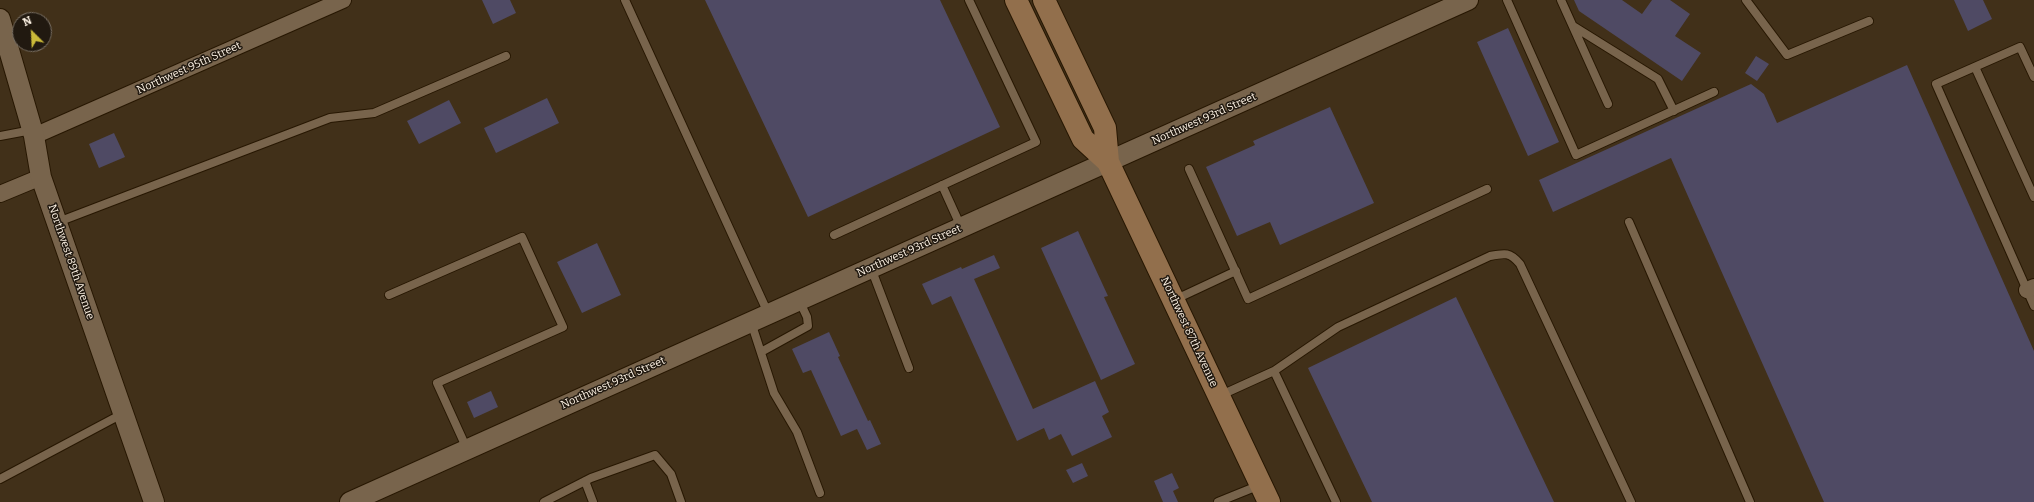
<!DOCTYPE html>
<html>
<head>
<meta charset="utf-8">
<style>
  body { margin:0 }
  #map { position:relative; width:2034px; height:502px; overflow:hidden; background:#413019; font-family:Bitter,serif }
  canvas { display:block }
  .north { position:absolute; left:12px; top:12px; width:40px; height:40px; box-sizing:border-box; background:#211910; border:1px solid #786f64; border-radius:50%; rotate:336deg; font-size:11px; font-weight:700; line-height:16px; text-align:center; color:#fbf0e2 }
  .north::after { content:''; display:block; margin:auto; width:14px; height:18px; background:#cbba39; clip-path:polygon(50% 0,100% 100%,50% 72%,0 100%) }
</style>
</head>
<body>
<div id="map">
<canvas width="2034" height="502"></canvas>
<div class="north">N</div>
</div>
<script>
const ctx = document.querySelector('canvas').getContext('2d');
ctx.lineJoin = 'round';
function fill(path, color) { ctx.fillStyle = color; ctx.fill(path, 'evenodd'); }
function stroke(path, color, width, dash) { ctx.strokeStyle = color; ctx.lineWidth = width; ctx.lineCap = dash ? 'butt' : 'round'; ctx.setLineDash(dash || []); ctx.stroke(path); }
function write(font, color, halo, rows, align = 'center') {
  ctx.font = font + ' Bitter,serif'; ctx.lineWidth = 3; ctx.setLineDash([]); ctx.textBaseline = 'middle'; ctx.strokeStyle = halo; ctx.fillStyle = color; for (const [text, x, y, turn = 0] of rows) {
    ctx.save(); ctx.translate(x, y); ctx.rotate((+turn || 0) * Math.PI / 180); ctx.textAlign = isNaN(turn) ? turn : align; if (halo) ctx.strokeText(text, 0, 0); ctx.fillText(text, 0, 0); ctx.restore();
  }
}
const building = new Path2D(`
  M482,0H510L516,13L493,24Z
  M705,0H940L1000,127L808,217Z
  M1574,0H1622L1642,14L1652,0H1670L1690,14L1675,36L1701,53L1682,81L1579,11Z
  M1954,0H1983L1992,19L1968,31Z
  M1508,28L1559,142L1528,156L1477,42Z
  M1756,56L1769,64L1757,81L1745,73Z
  M1907,65L2034,351V502H1824L1671,158L1553,212L1539,180L1751,84L1764,94L1777,123Z
  M547,98L559,123L496,153L484,128Z
  M449,100L461,123L419,144L407,121Z
  M1330,107L1374,203L1280,245L1270,222L1237,236L1206,167L1255,145L1253,141Z
  M114,133L125,157L99,168L89,144Z
  M1078,231L1108,296L1104,297L1135,364L1101,380L1041,248Z
  M597,243L621,295L582,313L557,262Z
  M994,255L1000,268L974,279L1033,409L1095,381L1109,412L1102,416L1112,437L1072,456L1061,434L1049,440L1044,428L1017,441L951,296L932,305L922,284L961,267L962,269Z
  M1456,297L1554,502H1372L1308,368Z
  M829,332L840,356L838,357L868,421L870,420L881,444L867,450L857,429L841,436L811,370L803,373L792,349Z
  M491,391L498,407L474,418L467,402Z
  M1082,463L1088,476L1073,483L1066,470Z
  M1172,473L1179,488L1173,491L1178,502H1163L1154,481Z`);
const service = new Path2D(`
  M625,0L768,313
  M1507,0L1576,155L1714,92
  M1561,0L1608,104
  M1746,0L1787,55L1869,21
  M1573,26L1658,79L1674,111
  M1975,67L2034,197
  M2034,77L2020,47L1936,84L2034,306
  M0,136L32,130
  M1189,169L1248,299L1487,189
  M942,185L961,227
  M58,222L330,118L374,113L506,56
  M1629,222L1750,502
  M834,235L1036,142L969,0
  M871,268L909,368
  M389,295L522,237L563,327L437,383L467,449
  M1174,300L1236,271
  M751,322L774,393L797,432L820,493
  M761,352L808,326L807,317L799,300
  M1274,371L1338,327L1490,256C1505,253 1510,252 1520,264L1631,502
  M1219,396L1274,371L1336,502
  M0,479L122,414
  M585,481L593,502
  M544,502L591,478L655,455L671,474L681,502
  M1218,502L1260,485`);
const minor = new Path2D(`
  M34,136L343,0
  M0,194L41,177
  M2027,290L2034,287`);
const tertiary = new Path2D(`
  M0,19L34,136L41,177L154,502
  M350,502L1468,0`);
const secondary = new Path2D(`
  M1016,0L1083,139L1108,162
  M1044,0L1105,128L1108,162L1269,502`);
const streetNames = [
  ["Northwest 95th Street",189,68,-24],
  ["Northwest 93rd Street",1204,119,-24],
  ["Northwest 93rd Street",909,251,-24],
  ["Northwest 89th Avenue",71,262,71],
  ["Northwest 87th Avenue",1189,332,65],
  ["Northwest 93rd Street",613,383,-24]
];
fill(building, '#4f4a64');
stroke(service, '#271702', 10);
stroke(minor, '#271702', 18);
stroke(tertiary, '#271702', 22);
stroke(secondary, '#271702', 24);
stroke(service, '#78644c', 8);
stroke(minor, '#78644c', 16);
stroke(tertiary, '#78644c', 20);
stroke(secondary, '#926f4c', 22);
write('11px', '#fbf0e2', '#211910', streetNames);
</script>
</body>
</html>
